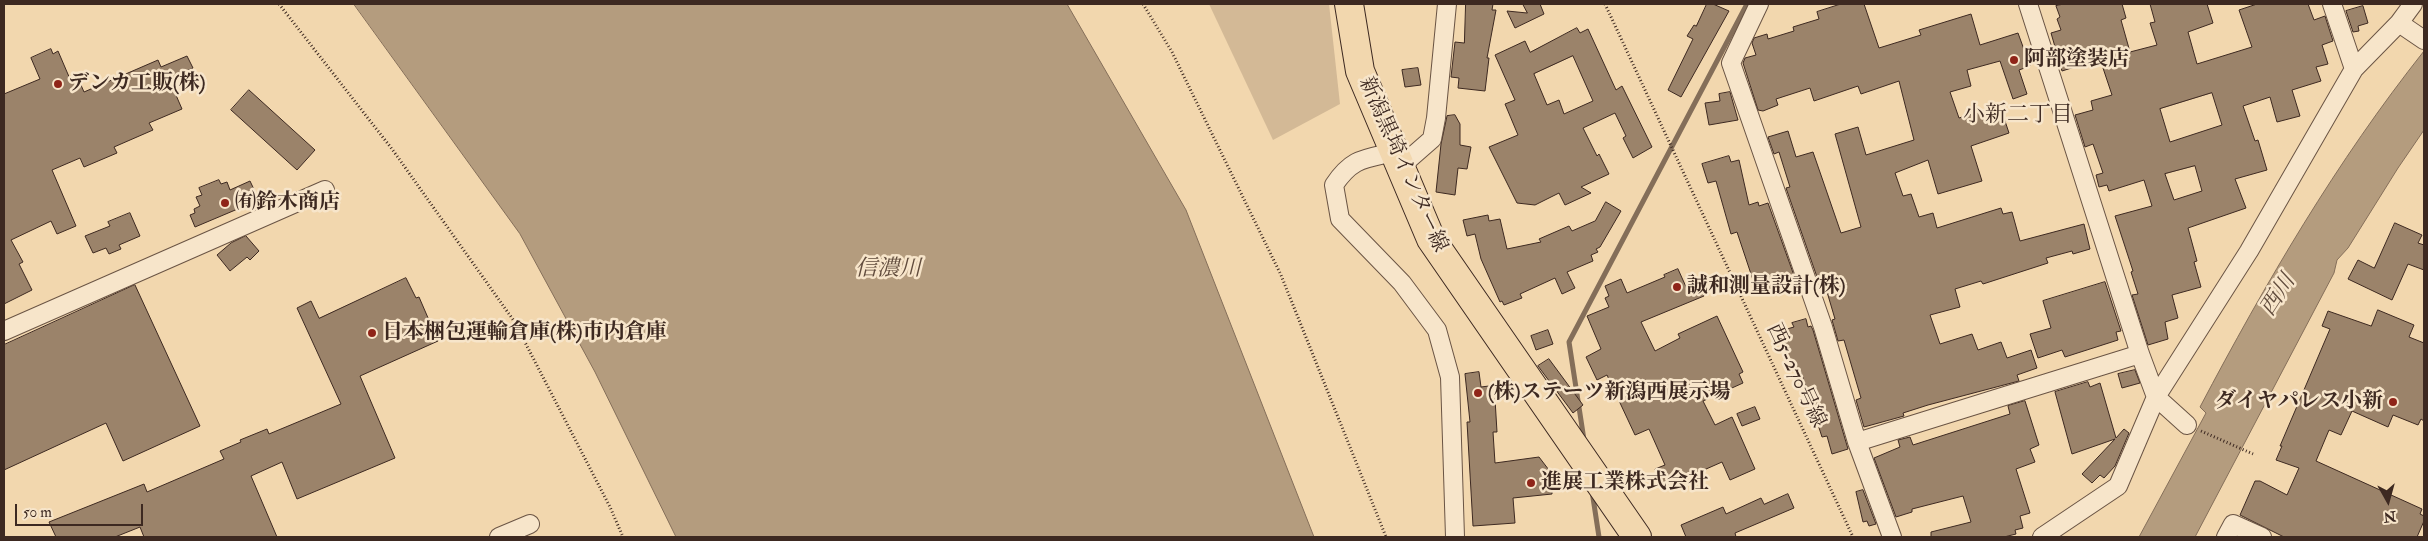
<!DOCTYPE html>
<html>
<head>
<meta charset="utf-8">
<style>
  body { margin:0 }
  #map { position:relative; width:2428px; height:541px; overflow:hidden; background:#f2d7ae; font-family:"IM FELL Double Pica",serif }
  canvas { display:block }
  .frame { position:absolute; inset:0; border:5px solid #3d2921; pointer-events:none }
  .north { position:absolute; left:2363px; top:476px; width:50px; height:50px; -webkit-text-stroke:4px #f7e5ca; paint-order:stroke; rotate:173deg; font-size:14px; font-weight:700; line-height:20px; text-align:center; color:#3d2921 }
  .north::after { content:''; display:block; margin:auto; width:18px; height:22px; background:#3d2921; clip-path:polygon(50% 0,100% 100%,50% 72%,0 100%) }
  .scale { position:absolute; left:15px; top:504px; width:128px; height:22px; box-sizing:border-box; border:2px solid #3d2921; border-top:0; padding-left:6px; font-size:15px; line-height:18px; white-space:nowrap; color:#3d2921; -webkit-text-stroke:4px #f7e5ca; paint-order:stroke }
</style>
</head>
<body>
<div id="map">
<canvas width="2428" height="541"></canvas>
<div class="frame"></div>
<div class="north">N</div>
<div class="scale">50 m</div>
</div>
<script>
const ctx = document.querySelector('canvas').getContext('2d');
ctx.lineJoin = 'round';
function fill(path, color) { ctx.fillStyle = color; ctx.fill(path, 'evenodd'); }
function stroke(path, color, width, dash) { ctx.strokeStyle = color; ctx.lineWidth = width; ctx.lineCap = dash ? 'butt' : 'round'; ctx.setLineDash(dash || []); ctx.stroke(path); }
function write(font, color, halo, rows, align = 'center') {
  ctx.font = font + ' "IM FELL Double Pica","Noto Serif JP",serif'; ctx.lineWidth = 5; ctx.setLineDash([]); ctx.textBaseline = 'middle'; ctx.strokeStyle = halo; ctx.fillStyle = color; for (const [text, x, y, turn = 0] of rows) {
    ctx.save(); ctx.translate(x, y); ctx.rotate((+turn || 0) * Math.PI / 180); ctx.textAlign = isNaN(turn) ? turn : align; if (halo) ctx.strokeText(text, 0, 0); ctx.fillText(text, 0, 0); ctx.restore();
  }
}
const green = new Path2D(`
  M1209,4H1329L1340,104L1273,140Z`);
const water = new Path2D(`
  M354,4H1067L1186,210L1314,537H676L595,372L520,234Z
  M2424,51V130L2398,168L2348,248L2337,260L2334,273L2195,537H2139L2206,413L2200,407C2266,282 2336,162 2424,51Z`);
const stream = new Path2D(`
  M1584,440L1569,342L1747,4
  M1592,491L1599,537`);
const building = new Path2D(`
  M1466,4H1493L1492,10H1496L1487,58H1489L1485,91L1458,88L1459,78L1451,77L1455,42L1464,43Z
  M1523,4H1540L1544,14L1515,28L1507,11L1527,13Z
  M1707,4H1713L1729,11L1681,97L1668,90L1693,39L1687,36L1694,25L1696,26Z
  M1841,4H1864L1879,48L1921,35L1919,30L1971,14L1980,45L2018,33L2030,66L2019,70L2027,94L2013,99L2000,61L1967,70L1971,86L1950,92L1959,118L2000,106L2009,133L1971,146L1982,181L1938,194L1928,160L1895,173L1903,196L1911,194L1919,217L1933,213L1937,228L2001,208L2003,214L2012,212L2020,241L2084,224L2090,249L2073,254L2072,251L2046,258L2048,263L1983,284L1981,281L1955,289L1960,307L1930,315L1940,344L1972,334L1978,350L2001,342L2007,358L2031,350L2037,368L2017,375L2019,381L1928,405L1903,413L1904,416L1864,427L1856,400L1861,398L1844,340L1838,341L1832,320L1835,319L1822,275L1817,277L1786,188L1790,187L1779,152L1774,154L1768,137L1788,131L1796,157L1813,152L1841,233L1861,227L1835,134L1858,127L1866,155L1914,140L1899,81L1861,94L1858,86L1814,101L1810,88L1776,99L1778,105L1763,111L1758,110L1743,63L1745,58L1756,55L1752,43L1754,38L1767,34L1768,39L1794,31L1793,27L1819,19L1817,12Z
  M2064,4H2122L2126,18L2121,20L2130,52L2157,45L2150,23L2155,22L2150,4H2207L2213,23L2188,32L2197,64L2252,47L2239,10L2257,4H2308L2314,20L2325,16L2333,41L2322,45L2328,64L2316,67L2321,81L2292,90L2300,116L2277,122L2270,97L2243,106L2255,141L2258,140L2267,170L2235,179L2246,208L2188,228L2197,261L2194,262L2201,287L2172,295L2178,318L2165,322L2168,339L2148,345L2132,295L2138,294L2131,272L2133,271L2115,216L2152,206L2144,180L2109,191L2107,185L2099,187L2096,175L2103,173L2093,144L2085,147L2075,115L2093,110L2091,101L2112,95L2100,59L2062,71L2051,33L2061,30L2057,19L2060,17L2056,6ZM2212,93L2222,125L2170,142L2160,109ZM2195,166L2202,191L2174,200L2165,174Z
  M2363,6L2368,23L2358,26L2359,31L2353,32L2346,11Z
  M1577,28L1580,33L1588,29L1616,90L1622,86L1652,147L1633,158L1623,138L1626,136L1615,113L1583,128L1597,156L1599,154L1609,174L1581,187L1591,193L1565,205L1559,193L1535,205L1517,203L1489,147L1518,135L1505,104L1515,100L1495,55L1525,41L1530,52ZM1573,56L1593,101L1564,114L1559,100L1547,105L1534,74Z
  M51,49L53,54L58,51L70,79L77,76L84,92L158,60L161,67L187,56L193,68L169,79L182,109L149,123L153,130L114,147L117,153L84,167L80,158L52,170L76,226L57,234L51,221L11,240L23,262L19,264L32,290L4,304V94L40,79L31,58Z
  M1418,68L1421,85L1405,87L1402,70Z
  M249,90L315,150L297,170L231,110Z
  M1730,92L1738,120L1709,125L1705,103L1720,101L1719,94Z
  M1455,115L1460,124V145L1471,147L1467,169L1458,168L1455,195L1436,192L1441,144L1447,116Z
  M1729,156L1731,162L1739,160L1749,205L1758,202L1759,206L1768,203L1796,281L1757,292L1737,232L1731,234L1716,181L1708,183L1702,164Z
  M219,180L221,184L227,182L230,190L250,181L259,200L195,227L190,215L195,213L194,209L200,206L196,197L202,195L199,188Z
  M1606,202L1621,211L1600,247L1596,249L1598,252L1591,255L1593,261L1567,272L1575,288L1562,294L1555,278L1520,294L1522,298L1504,305L1502,301L1500,302L1481,259L1475,234L1467,236L1463,220L1488,215L1489,221L1500,219L1507,249L1541,242L1539,239L1569,226L1572,231L1595,221Z
  M130,213L140,236L119,245L121,249L109,254L106,248L93,253L85,236L110,226L108,222Z
  M2395,223L2422,235L2418,243L2424,245V270L2408,264L2392,300L2348,279L2358,260L2374,268Z
  M246,236L259,251L250,260L247,257L230,271L217,255L231,243Z
  M1678,269L1687,289L1699,284L1704,296L1641,322L1655,351L1680,338L1678,334L1717,316L1743,372L1739,374L1743,383L1703,401L1715,425L1732,417L1755,469L1730,480L1722,462L1663,488L1655,469L1665,465L1649,429L1635,435L1607,375L1597,380L1586,357L1601,349L1587,316L1609,307L1605,298L1609,296L1605,286L1621,279L1627,293L1665,277L1664,275Z
  M406,278L416,298L419,297L438,341L360,376L395,458L297,499L282,462L251,476L277,537H144L140,527L115,537H56L49,522L144,484L147,492L224,459L220,451L241,442L240,440L267,429L269,434L341,404L297,308L311,301L319,318Z
  M2105,282L2121,331L2116,332L2118,340L2065,357L2062,350L2038,358L2030,334L2051,328L2043,301Z
  M135,285L200,426L123,461L106,423L4,470V345Z
  M2378,310L2414,325L2409,337L2424,343V421L2421,419L2418,425L2393,415L2388,427L2352,411L2341,435L2329,430L2316,461L2422,509L2420,514L2424,516V521L2417,537H2284L2240,515L2255,481H2260L2287,495L2299,468L2276,460L2282,446H2280L2330,329L2322,326L2328,311L2371,326Z
  M1806,319L1808,327L1811,326L1813,330L1848,449L1832,454L1827,436L1822,437L1801,372L1796,374L1795,370L1791,371L1780,331L1794,327L1792,323Z
  M1548,330L1553,344L1536,350L1531,336Z
  M1549,359L1583,405L1573,413L1538,366Z
  M2135,370L2140,383L2122,388L2118,374Z
  M1479,372L1481,387L1489,386L1490,400L1495,399L1497,432H1493L1495,463L1539,457L1552,474V494L1513,498L1515,523L1473,526L1467,422H1470L1465,374Z
  M2088,382L2090,387L2100,383L2116,438L2124,429L2129,433L2115,466L2104,478L2100,475L2092,483L2082,474L2115,439L2072,454L2055,392Z
  M2025,401L2039,445L2030,449L2035,462L2016,469L2030,513L2020,516L2023,528L2015,530L2016,534L2004,537H1931V532L1971,522L1963,496L1912,509V512L1896,517L1874,458L1900,447L1898,440L1910,437L1913,445L2010,414L2008,406Z
  M1755,407L1760,419L1742,426L1737,414Z
  M1863,490L1876,524L1869,526L1867,521L1863,522L1856,492Z
  M1788,494L1794,508L1735,533L1736,537H1686L1681,525L1723,507L1726,514L1761,498L1764,504Z`);
const path = new Path2D(`
  M279,4L392,149L514,321L610,507L623,537
  M1143,4L1172,52L1281,275L1386,537
  M1605,4L1853,537
  M2201,431L2253,454`);
const minor = new Path2D(`
  M1759,4L1731,63L1823,327L1857,442L1892,537
  M2028,4L2140,354L2156,397L2187,425
  M2332,4L2354,69
  M2399,23L2424,40
  M1394,152C1364,159 1352,158 1334,185L1340,219L1402,283L1437,330L1450,377L1455,537
  M1400,167L1432,139L1436,118L1447,4
  M4,331L325,190
  M1857,442L2140,354
  M499,537L530,524
  M2042,537L2118,486L2156,397L2249,251L2354,69L2399,23L2413,4
  M2226,537L2233,524L2262,537`);
const primary = new Path2D(`
  M1349,4L1360,71L1431,239L1637,537`);
const markers = [
  [2014,60,5,"#8f2418"],
  [58,84,5,"#8f2418"],
  [225,203,5,"#8f2418"],
  [1677,287,5,"#8f2418"],
  [372,333,5,"#8f2418"],
  [1478,393,5,"#8f2418"],
  [2393,402,5,"#8f2418"],
  [1531,483,5,"#8f2418"]
];
const poiNames = [
  ["阿部塗装店",2024,60],
  ["デンカ工販(株)",68,84],
  ["㈲鈴木商店",235,203],
  ["誠和測量設計(株)",1687,287],
  ["日本梱包運輸倉庫(株)市内倉庫",382,333],
  ["(株)ステーツ新潟西展示場",1488,393],
  ["ダイヤパレス小新",2383,402,"right"],
  ["進展工業株式会社",1541,483]
];
const streetNames = [
  ["新潟黒埼インター線",1402,165,66],
  ["西5-270号線",1795,376,65]
];
const neighbourhoodNames = [
  ["小新二丁目",2018,116]
];
const waterNames = [
  ["信濃川",888,270],
  ["西川",2279,296,-57]
];
fill(green, '#d3b996');
fill(water, '#b49c7e');
stroke(water, '#846e59', 1);
stroke(stream, '#846e59', 5);
fill(building, '#9b836a');
stroke(building, '#3d2921', 1);
stroke(minor, '#6a5444', 20);
stroke(primary, '#3d2921', 30);
stroke(path, '#3d2921', 3, [1, 2.5]);
stroke(minor, '#f7e5ca', 18);
stroke(primary, '#f2d7ae', 28);
for (const [x, y, r, color] of markers) { const dot = new Path2D(); dot.arc(x, y, r, 0, 2 * Math.PI); ctx.fillStyle = color; ctx.fill(dot); stroke(dot, '#f7e5ca', 2); }
write('bold 21px', '#3d2921', '#f7e5ca', poiNames, 'left');
write('21px', '#3d2921', '#f7e5ca', streetNames);
write('22px', '#3d2921', '#f7e5ca', neighbourhoodNames);
write('italic 22px', '#614c3d', '#f7e5ca', waterNames);
</script>
</body>
</html>
